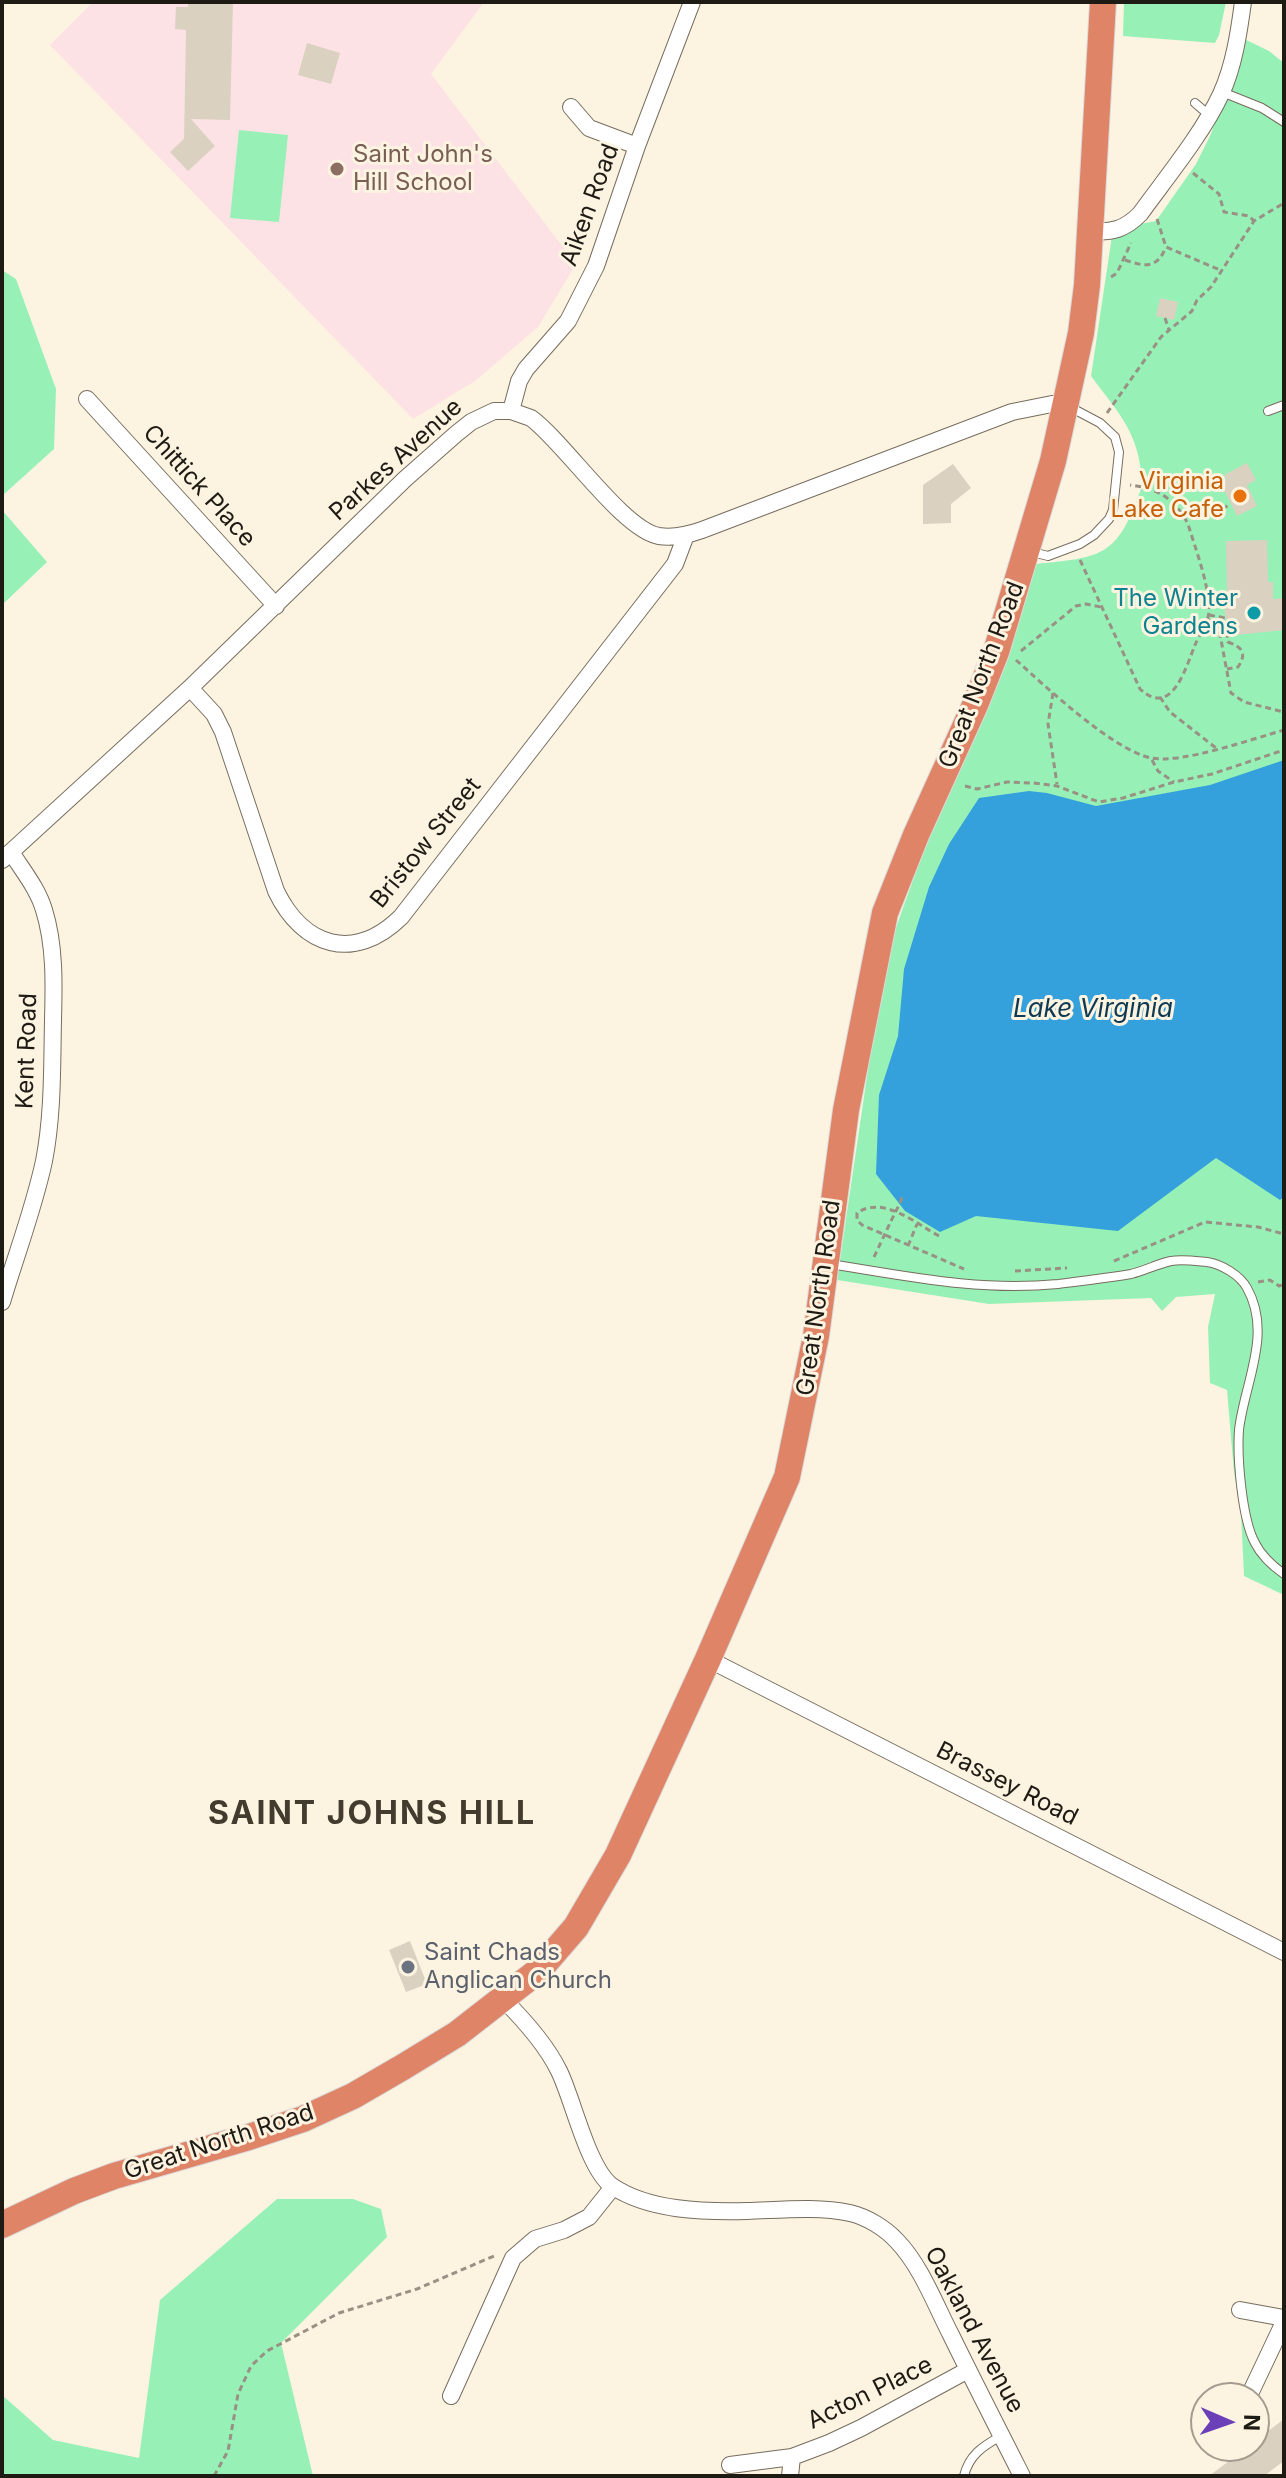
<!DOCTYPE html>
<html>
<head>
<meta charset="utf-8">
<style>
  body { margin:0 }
  #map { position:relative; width:1286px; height:2478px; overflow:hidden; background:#fdf3e1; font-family:Inter,sans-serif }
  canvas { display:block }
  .frame { position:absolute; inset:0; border:4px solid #1e1a14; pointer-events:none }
  .north { position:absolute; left:1190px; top:2382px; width:80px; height:80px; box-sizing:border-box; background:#fdf3e1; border:2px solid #a49c8f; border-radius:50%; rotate:92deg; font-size:22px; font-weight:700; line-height:32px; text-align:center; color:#1e1a14 }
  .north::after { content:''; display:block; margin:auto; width:28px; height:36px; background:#6a3fb7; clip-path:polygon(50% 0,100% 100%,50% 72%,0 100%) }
</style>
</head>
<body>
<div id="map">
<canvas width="1286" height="2478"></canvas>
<div class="frame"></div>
<div class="north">N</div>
</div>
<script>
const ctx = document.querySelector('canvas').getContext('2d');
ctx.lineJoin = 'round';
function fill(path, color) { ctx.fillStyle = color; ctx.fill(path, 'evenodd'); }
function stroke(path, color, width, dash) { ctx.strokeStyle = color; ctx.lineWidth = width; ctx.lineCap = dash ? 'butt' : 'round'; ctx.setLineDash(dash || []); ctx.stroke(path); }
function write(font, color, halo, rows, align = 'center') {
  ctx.font = font + ' Inter,sans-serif'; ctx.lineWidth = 6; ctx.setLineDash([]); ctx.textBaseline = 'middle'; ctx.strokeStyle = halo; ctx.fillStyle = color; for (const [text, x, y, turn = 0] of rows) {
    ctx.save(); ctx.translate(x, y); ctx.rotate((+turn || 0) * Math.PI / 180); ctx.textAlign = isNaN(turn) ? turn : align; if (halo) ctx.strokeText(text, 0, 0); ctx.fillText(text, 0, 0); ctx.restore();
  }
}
const education = new Path2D(`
  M93,2H484L431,74L576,264L538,327L475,381L413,419L50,45Z`);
const green = new Path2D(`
  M1124,2H1226L1219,35L1215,43L1123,36Z
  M1242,38L1269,51L1284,63V1595L1244,1576L1241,1512L1234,1472L1227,1390L1210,1383L1208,1327L1215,1294L1176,1297L1162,1311L1151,1298L989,1304L837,1280L884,961L940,805L1036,564C1103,557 1117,557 1141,489H1146V484L1142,482C1139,432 1119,414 1091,376L1113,229L1156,221L1196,164L1211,134Z
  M239,130L288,135L279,222L230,218Z
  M2,270L16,279L56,389L54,449L2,496Z
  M2,510L47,562L2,605Z
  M277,2199H353L381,2209L387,2237L281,2343L313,2476H2V2395L53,2440L139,2458L160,2300Z`);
const water = new Path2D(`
  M1284,760V1197L1280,1200L1216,1158L1118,1231L976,1216L940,1232L905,1211L876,1174L879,1095L898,1036L904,969L929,887L949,844L979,798L1029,791L1047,793L1096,806L1210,785Z`);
const building = new Path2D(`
  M188,2H233L230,120L191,119L215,146L188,171L170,152L184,139L186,30L175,29L176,7H188Z
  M307,43L340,53L331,84L298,75Z
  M1160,298L1178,302L1174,320L1156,316Z
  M1247,463L1256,480L1247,485L1257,506L1237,516L1222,486L1226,479L1224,475Z
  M953,464L971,488L951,504V523L923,524V485Z
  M1267,540L1268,582H1273V599L1284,598V630L1236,635L1227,630L1223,598H1227L1226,541Z
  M410,1941L427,1984L406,1992L389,1950Z
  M1284,2419V2461L1264,2476H1209L1249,2446H1254V2442Z`);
const path = new Path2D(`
  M1193,173L1219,194L1224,212L1249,216L1254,221
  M1157,219L1166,247L1220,270
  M1125,260C1145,267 1157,269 1166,247
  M1111,277L1117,273L1131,243
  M1165,318L1169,330
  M1107,413L1161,337L1192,311L1197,300L1211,287L1254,221L1284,203
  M1183,515H1201L1231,505
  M1080,560L1140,689C1172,719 1186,667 1195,645C1199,635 1209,621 1209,611C1209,583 1196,551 1188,524C1175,499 1158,488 1130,485
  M1208,600L1227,596
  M1209,615L1225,618L1228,642C1241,647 1248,652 1238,667L1227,669
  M1207,619L1218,624L1231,693L1244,702L1284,712
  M1021,651L1076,606L1086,604L1101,607
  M1016,660C1046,687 1113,750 1151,758C1182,764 1252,739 1284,730
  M1053,693L1048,724L1057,784
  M1160,697L1170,712L1216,748
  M1152,760L1158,771L1174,782
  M965,786L977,789L1007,782L1033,783L1057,786L1099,802L1123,798L1174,782L1212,774L1284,750
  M900,1203L902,1197
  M939,1236C915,1223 883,1195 857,1213V1220L862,1225L964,1269
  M908,1246L917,1224
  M874,1257L891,1221
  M1114,1261L1205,1222L1258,1227L1284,1234
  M1015,1271L1067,1268
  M1258,1282L1270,1280L1279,1286L1284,1284
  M214,2476L228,2451L238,2394L251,2366L267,2351L339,2313L417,2289L494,2256`);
const service = new Path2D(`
  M1222,92L1262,108L1284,122
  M1195,103L1209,115
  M1268,411L1284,405
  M1032,552L1048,556L1080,544L1094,535L1109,519L1113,510L1119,452L1115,437L1100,423L1068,406
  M830,1264C906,1276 980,1292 1058,1284C1082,1281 1107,1278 1131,1274C1144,1271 1157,1264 1171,1261C1182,1259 1196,1261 1207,1262C1221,1264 1240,1275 1247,1288C1273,1334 1244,1384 1239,1430C1237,1458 1242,1519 1255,1543C1261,1555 1274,1567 1284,1574
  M964,2476C969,2455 983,2446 1001,2436`);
const minor = new Path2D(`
  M571,107L589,128L637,146
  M1091,231C1112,233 1125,229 1140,214C1166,178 1203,133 1221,94C1234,66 1239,32 1243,2
  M87,399L276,606
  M511,411L519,381L526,369L568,321L596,266L637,146L692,2
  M190,688L214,714L223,732L276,891C303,947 354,963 401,917L675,564L686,535
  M2,860L190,688L405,479L456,434L471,422L494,411H511L531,418C564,442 623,530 659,536C673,538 688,535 702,530L1012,412L1052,404L1067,405
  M2,1302C16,1255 34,1208 44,1161C53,1115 52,1067 53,1020C54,984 55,945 44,910C38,889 23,871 11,852
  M708,1659L1284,1952
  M503,1999C524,2020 546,2044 559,2071C573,2099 588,2169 612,2186C649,2211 704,2212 747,2211C780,2210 818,2206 850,2213C867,2217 885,2228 897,2241C921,2266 935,2304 951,2335C974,2382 998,2429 1022,2476
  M1240,2310L1284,2318
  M451,2396L513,2258L535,2239L564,2230L589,2217L613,2187
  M1248,2398L1284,2322
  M730,2465L792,2457L829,2443L861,2428L968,2370
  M790,2476L792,2457`);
const trunk = new Path2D(`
  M2,2225L74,2191L114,2176L249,2137L303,2119L353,2096L403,2067L457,2034L538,1971L576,1927L618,1855L708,1659L787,1477L816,1336L846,1110L885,913L916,835L975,705L996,652L1053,461L1081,333L1087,285L1103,2`);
const pathBridge = new Path2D(`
  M891,1221L900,1203`);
const markers = [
  [337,169,8,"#8d6e63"],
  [1240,496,8,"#e8710a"],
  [1254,613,8,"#0f9aa8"],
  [408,1967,8,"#6b7280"]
];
const educationNames = [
  ["Saint John's",353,155],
  ["Hill School",353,183]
];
const streetNames = [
  ["Aiken Road",590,205,-70],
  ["Parkes Avenue",396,460,-42],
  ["Chittick Place",199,486,48],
  ["Great North Road",982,675,-69],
  ["Bristow Street",426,843,-51],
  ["Kent Road",27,1051,-88],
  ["Great North Road",819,1298,-82],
  ["Brassey Road",1007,1784,27],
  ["Great North Road",219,2142,-18],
  ["Oakland Avenue",974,2330,62],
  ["Acton Place",870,2393,-26]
];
const foodNames = [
  ["Virginia",1224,482],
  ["Lake Cafe",1224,510]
];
const cultureNames = [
  ["The Winter",1238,599],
  ["Gardens",1238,627]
];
const worshipNames = [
  ["Saint Chads",424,1953],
  ["Anglican Church",424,1981]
];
const waterNames = [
  ["Lake Virginia",1093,1009]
];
const districtNames = [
  ["SAINT JOHNS HILL",372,1814]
];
fill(education, '#fde2e5');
fill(green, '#97f1b6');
fill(water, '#35a1dc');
fill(building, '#dbd1c0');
stroke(service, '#766d5e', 10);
stroke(minor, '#766d5e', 18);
stroke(trunk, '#dbdad9', 28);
stroke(path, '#989184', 3, [6, 4]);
stroke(service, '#fff', 8);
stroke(minor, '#fff', 16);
stroke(trunk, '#e08468', 26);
stroke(pathBridge, '#989184', 3, [6, 4]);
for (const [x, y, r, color] of markers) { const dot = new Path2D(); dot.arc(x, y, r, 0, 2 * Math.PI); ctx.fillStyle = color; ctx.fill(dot); stroke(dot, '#fdf3e1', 3); }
write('24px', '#785e54', '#fdf3e1', educationNames, 'left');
write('24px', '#1e1a14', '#fdf3e1', streetNames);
write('24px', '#c56008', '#fdf3e1', foodNames, 'right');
write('24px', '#0d838f', '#fdf3e1', cultureNames, 'right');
write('24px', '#5b616d', '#fdf3e1', worshipNames, 'left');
write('italic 26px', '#0e3a53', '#fdf3e1', waterNames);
ctx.letterSpacing = '2px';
write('bold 32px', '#433b2d', '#fdf3e1', districtNames);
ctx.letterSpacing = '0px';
</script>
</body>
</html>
